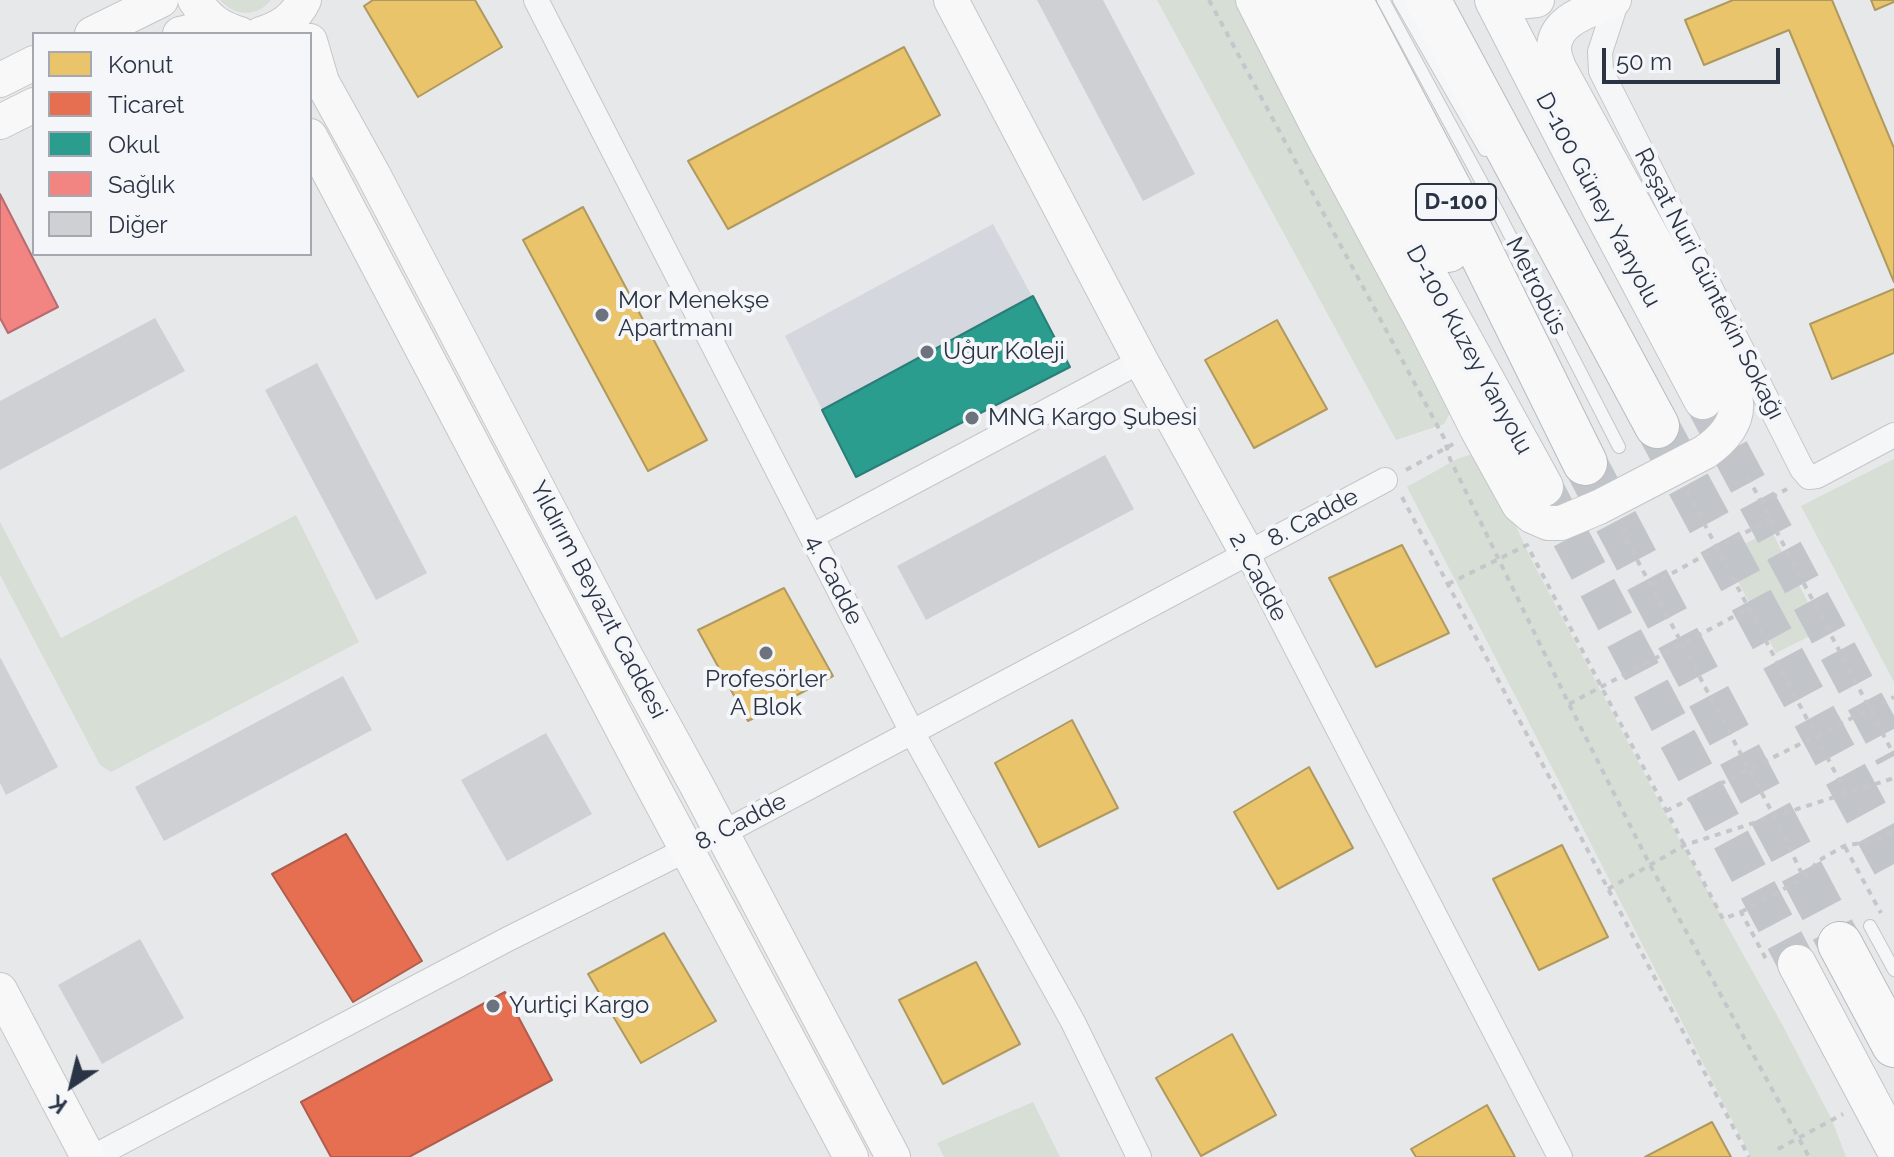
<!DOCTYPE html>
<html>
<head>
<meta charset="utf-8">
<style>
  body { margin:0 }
  #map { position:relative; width:1894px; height:1157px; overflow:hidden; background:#e6e8ea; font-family:Raleway,sans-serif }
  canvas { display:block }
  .legend { position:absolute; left:32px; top:32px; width:280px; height:224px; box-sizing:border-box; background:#f4f6f9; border:2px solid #a4a8b1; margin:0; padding:10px 14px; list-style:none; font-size:24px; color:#2b3445 }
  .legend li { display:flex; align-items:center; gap:16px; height:40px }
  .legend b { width:40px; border:2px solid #a4a8b1 }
  .north { position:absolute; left:32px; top:1045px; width:80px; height:80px; -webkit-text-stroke:6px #f4f6f9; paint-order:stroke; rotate:215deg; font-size:22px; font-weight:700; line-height:32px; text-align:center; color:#2b3445 }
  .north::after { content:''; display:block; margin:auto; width:28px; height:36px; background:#2b3445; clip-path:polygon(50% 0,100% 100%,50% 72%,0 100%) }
  .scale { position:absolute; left:1602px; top:48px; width:178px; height:36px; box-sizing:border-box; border:4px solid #2b3445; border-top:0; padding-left:10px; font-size:24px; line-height:28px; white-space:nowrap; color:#2b3445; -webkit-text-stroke:6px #f4f6f9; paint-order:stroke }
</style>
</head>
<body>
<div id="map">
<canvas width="1894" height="1157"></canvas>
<ul class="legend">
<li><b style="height:22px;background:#e9c46a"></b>Konut</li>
<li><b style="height:22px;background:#e76f51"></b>Ticaret</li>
<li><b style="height:22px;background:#2a9d8f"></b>Okul</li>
<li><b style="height:22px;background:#f28482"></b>Sağlık</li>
<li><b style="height:22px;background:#ced0d3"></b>Diğer</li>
</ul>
<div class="north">K</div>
<div class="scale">50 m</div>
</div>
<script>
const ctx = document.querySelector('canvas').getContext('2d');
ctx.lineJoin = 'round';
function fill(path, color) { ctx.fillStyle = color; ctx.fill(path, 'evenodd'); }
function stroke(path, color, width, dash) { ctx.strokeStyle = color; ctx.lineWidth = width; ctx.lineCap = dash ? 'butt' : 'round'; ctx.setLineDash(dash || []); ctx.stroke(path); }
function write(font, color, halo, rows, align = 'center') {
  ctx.font = font + ' Raleway,sans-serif'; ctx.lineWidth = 8; ctx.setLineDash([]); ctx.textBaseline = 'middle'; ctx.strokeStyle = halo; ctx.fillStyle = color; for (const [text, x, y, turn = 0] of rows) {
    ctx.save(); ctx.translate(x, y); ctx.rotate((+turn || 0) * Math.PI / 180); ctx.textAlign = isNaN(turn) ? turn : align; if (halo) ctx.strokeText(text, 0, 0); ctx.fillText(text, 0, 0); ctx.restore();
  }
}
const built = new Path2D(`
  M993,224L1070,367L856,477L785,336Z`);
const green = new Path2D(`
  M220,0H271C256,18 235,16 220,0Z
  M1157,0H1241L1452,409L1444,424L1396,440Z
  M1469,455L1482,457L1499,489L1530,557L1681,843L1783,1026L1832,1120L1846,1157H1751L1520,705L1407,487L1457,459Z
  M1894,459V682L1801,506Z
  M296,515L359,642L111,772L100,765L0,575V522L61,638Z
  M1771,530L1822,630L1776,653L1724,555Z
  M1033,1102L1060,1157H944L937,1143Z`);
const homes = new Path2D(`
  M373,0H475L502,47L418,97L364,6Z
  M1733,0H1832L1894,148V282L1789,30L1704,65L1685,20Z
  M1871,0H1894V2L1875,10Z
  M904,47L940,115L728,229L688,161Z
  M583,207L707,440L648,471L523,240Z
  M1894,289V353L1832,379L1810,324Z
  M1277,320L1327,409L1254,448L1205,360Z
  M1402,545L1449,633L1376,667L1329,578Z
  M784,588L833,676L748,721L698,630Z
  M1072,720L1118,808L1039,847L995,763Z
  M1309,767L1353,848L1278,889L1234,812Z
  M1562,845L1608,937L1539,970L1493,879Z
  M664,933L716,1021L641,1063L588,974Z
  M976,962L1020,1044L943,1084L899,1000Z
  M1232,1034L1276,1115L1201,1156L1156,1078Z
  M1487,1105L1515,1157H1416L1411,1149Z
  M1712,1122L1731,1157H1645Z`);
const shops = new Path2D(`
  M346,834L422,961L353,1002L272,874Z
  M505,992L552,1080L409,1157H331L301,1102Z`);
const schools = new Path2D(`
  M1033,296L1070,367L856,477L822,410Z`);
const health = new Path2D(`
  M0,194L58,307L8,333L0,318Z`);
const building = new Path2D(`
  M1037,0H1103L1195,174L1143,201Z
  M155,318L185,371L0,470V401Z
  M317,363L427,573L376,600L265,390Z
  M1105,455L1134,509L926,620L897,566Z
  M0,657L58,767L6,795L0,783Z
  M343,676L372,730L164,841L135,787Z
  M546,733L592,814L507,861L461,780Z
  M140,939L184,1018L102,1064L58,985Z`);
const primaryTunnel = new Path2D(`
  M1703,400L1894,756
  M1544,487L1797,964`);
const highwayTunnel = new Path2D(`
  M1657,426L1894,864
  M1585,463L1840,944`);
const path = new Path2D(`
  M1209,0L1444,438L1450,459L1569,704L1650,865L1809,1157
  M1406,470L1455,443
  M1748,477L1894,755
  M1687,491L1846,793
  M1402,497L1749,1157
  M1761,503L1787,489
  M1624,527L1626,539L1774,816L1804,878
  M1448,584L1527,545L1723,919L1741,912L1767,961
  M1651,585L1770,519
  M1569,704L1748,609
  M1666,811L1894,697
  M1845,847L1881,913
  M1608,889L1685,845L1894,778
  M1741,912L1804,878L1818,861L1844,846L1877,840L1894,832
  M1778,1149L1843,1114`);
const lane = new Path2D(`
  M1383,0L1499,214L1619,447
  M1399,0L1485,150
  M1870,926L1894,970`);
const street = new Path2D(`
  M536,0L912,732L1073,1022L1139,1157
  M1617,0L1600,52L1601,71L1802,469L1809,477L1817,476L1894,435
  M812,536L1141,361
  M1247,553L1560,1157
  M723,833L1385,480
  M93,1157L508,939L686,850`);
const secondary = new Path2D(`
  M195,0C207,19 219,28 240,34
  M951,0L1141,361L1247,553
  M1253,0L1322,135L1427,330L1478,431L1519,505L1532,516L1548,523H1561L1599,507L1705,452C1722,440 1741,421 1735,397C1733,389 1729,380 1726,372L1559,68C1557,62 1554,55 1554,50C1553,19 1592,10 1614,0
  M1514,0L1517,2L1537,0
  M92,34L161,0
  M180,34L205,28L223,29
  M261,34C280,28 295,19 304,0
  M310,41L322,82L373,174L624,653L696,784L893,1157
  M0,80L34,63
  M0,122L34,105
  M310,136L634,751L851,1157
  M0,990L88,1157`);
const primary = new Path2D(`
  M1283,0L1396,218L1544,487
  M1494,0L1599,204L1703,400
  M1797,964L1894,1146`);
const highway = new Path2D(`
  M1308,0L1448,250
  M1350,0L1454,198L1585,463
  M1428,0L1657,426
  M1840,944L1894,1045`);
const markers = [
  [602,315,8,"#6c737f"],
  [927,352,8,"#6c737f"],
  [972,418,8,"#6c737f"],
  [766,653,8,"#6c737f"],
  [493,1006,8,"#6c737f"]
];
const shields = [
  [1456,202,80]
];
const shieldNames = [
  ["D-100",1456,202]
];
const streetNames = [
  ["D-100 Güney Yanyolu",1598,200,62],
  ["Reşat Nuri Güntekin Sokağı",1709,284,63],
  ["Metrobüs",1536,286,63],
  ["D-100 Kuzey Yanyolu",1469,350,61],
  ["8. Cadde",1313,518,-28],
  ["2. Cadde",1258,577,62],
  ["4. Cadde",834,580,63],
  ["Yıldırım Beyazıt Caddesi",598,600,62],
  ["8. Cadde",741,822,-27]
];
const poiNames = [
  ["Mor Menekşe",618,301],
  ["Apartmanı",618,329],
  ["Uğur Koleji",943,352],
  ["MNG Kargo Şubesi",988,418],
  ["Profesörler",766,680,"center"],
  ["A Blok",766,708,"center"],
  ["Yurtiçi Kargo",509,1006]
];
fill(built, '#d4d7dd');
fill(green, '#d6ded6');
fill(homes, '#e9c46a');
stroke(homes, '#b0995f', 2);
fill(shops, '#e76f51');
stroke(shops, '#af5d4d', 2);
fill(schools, '#2a9d8f');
stroke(schools, '#2a7e79', 2);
fill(health, '#f28482');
stroke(health, '#b66c70', 2);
fill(building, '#ced0d3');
stroke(primaryTunnel, '#c1c4c9', 38, [38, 19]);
stroke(highwayTunnel, '#c1c4c9', 44, [44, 22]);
stroke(lane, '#c4c6c8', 14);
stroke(street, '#c4c6c8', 26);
stroke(secondary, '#c4c6c8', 36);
stroke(primary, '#c2c5c8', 40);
stroke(highway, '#b8bbbf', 46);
stroke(path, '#c5c6ca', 4, [6, 6]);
stroke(lane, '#f5f6f7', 12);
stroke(street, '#f5f6f7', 24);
stroke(secondary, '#f8f8f8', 34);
stroke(primary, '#f8f8f8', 38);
stroke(highway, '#f8f8f8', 44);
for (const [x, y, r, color] of markers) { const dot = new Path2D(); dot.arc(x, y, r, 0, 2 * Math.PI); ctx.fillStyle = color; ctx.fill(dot); stroke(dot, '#f4f6f9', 3); }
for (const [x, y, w] of shields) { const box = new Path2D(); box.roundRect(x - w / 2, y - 18, w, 36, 6); ctx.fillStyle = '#f4f6f9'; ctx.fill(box); stroke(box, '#2b3445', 2); }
write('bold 22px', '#2b3445', null, shieldNames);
write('24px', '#2b3445', '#f4f6f9', streetNames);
write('24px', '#2b3445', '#f4f6f9', poiNames, 'left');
</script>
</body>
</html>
